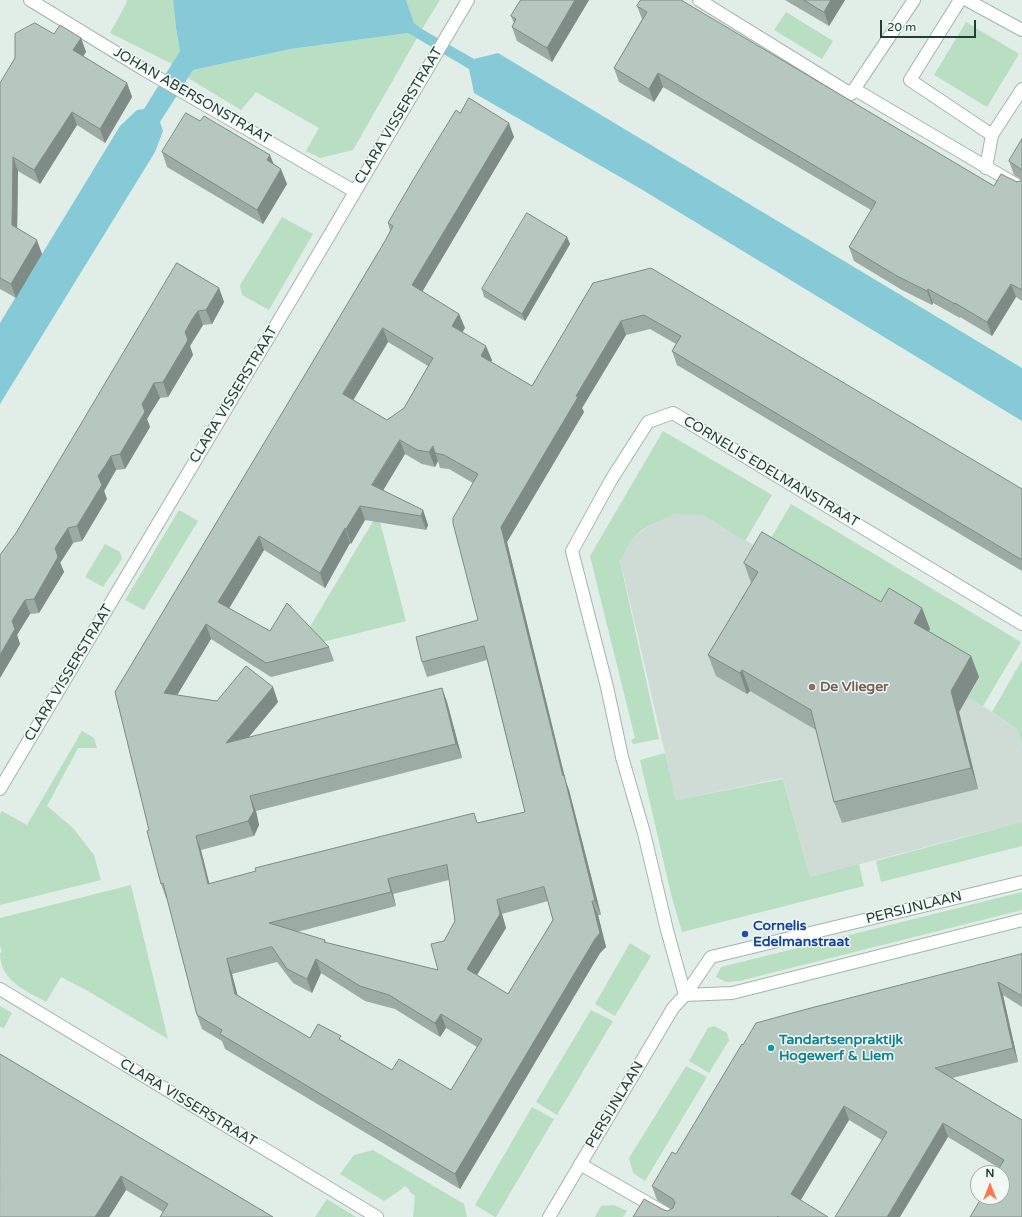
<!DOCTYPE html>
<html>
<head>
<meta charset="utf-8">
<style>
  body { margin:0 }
  #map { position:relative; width:1022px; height:1217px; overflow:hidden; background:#e1ede7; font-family:"Varela Round",sans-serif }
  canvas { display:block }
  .north { position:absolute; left:970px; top:1165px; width:40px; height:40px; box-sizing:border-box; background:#f2f9f5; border:1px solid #9eaea9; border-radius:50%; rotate:0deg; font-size:11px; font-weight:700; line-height:16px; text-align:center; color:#203e36 }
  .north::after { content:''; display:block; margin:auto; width:14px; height:18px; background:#fb7850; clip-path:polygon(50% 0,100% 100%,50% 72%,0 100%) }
  .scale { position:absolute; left:880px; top:20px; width:96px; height:18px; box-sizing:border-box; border:2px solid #203e36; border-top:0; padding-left:5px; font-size:12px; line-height:14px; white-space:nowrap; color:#203e36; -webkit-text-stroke:3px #f2f9f5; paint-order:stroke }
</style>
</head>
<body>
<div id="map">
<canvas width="1022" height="1217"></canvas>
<div class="north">N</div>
<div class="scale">20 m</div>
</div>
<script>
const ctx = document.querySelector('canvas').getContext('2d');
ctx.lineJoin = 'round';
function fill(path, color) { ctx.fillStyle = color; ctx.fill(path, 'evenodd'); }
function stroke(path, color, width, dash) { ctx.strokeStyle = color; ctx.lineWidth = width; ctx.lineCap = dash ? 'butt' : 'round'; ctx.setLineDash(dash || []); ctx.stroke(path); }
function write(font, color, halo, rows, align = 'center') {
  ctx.font = font + ' "Varela Round",sans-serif'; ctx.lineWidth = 3; ctx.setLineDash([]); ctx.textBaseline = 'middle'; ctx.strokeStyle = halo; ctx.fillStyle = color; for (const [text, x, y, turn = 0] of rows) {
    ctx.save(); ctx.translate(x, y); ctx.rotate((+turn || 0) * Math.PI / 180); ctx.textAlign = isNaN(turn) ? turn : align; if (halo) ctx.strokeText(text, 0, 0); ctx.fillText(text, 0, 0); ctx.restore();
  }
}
const built = new Path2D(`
  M674,513L703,515L979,678L968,696L1017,729L1022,747V822L810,877L783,778L676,800L620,560L631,540L644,529Z`);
const green = new Path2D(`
  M127,0H173L176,28L180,51L172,64L110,33L126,4Z
  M406,0H440L422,29L414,23Z
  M786,12L833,41L822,59L774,30Z
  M966,22L1019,54L987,107L934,75Z
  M408,33L417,38L353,150L320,158L306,151L319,128L256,92L241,110L188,78L193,70L291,49Z
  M282,217L313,234L269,310L242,295L240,285Z
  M663,431L772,495L745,541L703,515L674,514L643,529L631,540L620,561L659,739L633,744L631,740L635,738L590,556Z
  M791,504L1021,642L983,706L968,697L979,678L764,550Z
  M179,510L198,521L144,610L125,600Z
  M375,518H379L406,621L311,645L302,640Z
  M105,544L120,552L122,559L103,587L85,577Z
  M1022,660V746L1017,729L992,712Z
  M82,731L94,738L97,748H78L47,806L73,828L94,855L101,880L0,905V814L2,811L27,825Z
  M665,753L676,800L783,779L810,877L859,864L864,886L682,932L672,898L640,760Z
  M1022,822V846L881,882L876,861Z
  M131,885L168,1039L88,991L61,977L46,1002C25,990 0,981 0,953L2,952L0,946V918Z
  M1022,892V910L739,981L726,982L716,977L721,967Z
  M630,943L651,956L615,1016L595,1004Z
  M0,1006L12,1013L4,1028L0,1027Z
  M591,1010L613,1021L557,1115L536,1102Z
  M714,1026L727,1033L729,1040L709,1073L689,1061L708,1028Z
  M686,1066L707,1077L645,1181L633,1173L629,1158Z
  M532,1107L554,1119L496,1217H495L475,1205Z
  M373,1150L464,1204L467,1217H413L415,1196L409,1191L410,1190L404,1186L402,1189L384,1201L340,1174L354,1155Z
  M327,1199L356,1217H315Z
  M614,1205L627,1211L623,1217H595L601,1206Z`);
const water = new Path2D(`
  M173,0H406L414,23L422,29L474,59L498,53L1022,368V421L641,189L474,93L469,69L408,33L291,49L193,70L160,122L163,131L155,152L0,404V323L120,126L137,110L144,109L180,51L176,28Z`);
const minor = new Path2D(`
  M30,0L143,69L354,191
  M699,0L851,94L914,0
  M960,0L910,80L992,135
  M967,0L1022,30
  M854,89L1022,188
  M986,168L992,135L1022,89
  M0,789L329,236L468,0
  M0,989L377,1217
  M685,995L667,930L644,833L622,757L607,687L572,551L611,480L648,422L673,413L1022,624
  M685,995L732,993L1022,920
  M580,1164L672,1217
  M549,1217L673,1008L685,995L711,957L1022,882`);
const wall = new Path2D(`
  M521,0H589L552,62L517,41L512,27L514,23L511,16Z
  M785,0H845L829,26Z
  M637,6L994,186L1020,181L1022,180L1014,175L1009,161L1022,139V301L1016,297L992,336L960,317V318L933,303L932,305L902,290L854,261L849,247L871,210L663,87L654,102L619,82L614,68L642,19Z
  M54,34L81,38L86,52L83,56L127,83L132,97L105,143L77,125L40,184L18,171L17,228L42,254L16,298L0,289V83Z
  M460,113L514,137L422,291L459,314L465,328L462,332L492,360L491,362L532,386L593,283L1022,489V571L677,365L672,351L676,344L650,329L626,335L582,408L584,412L507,542L566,782L569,790L601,915H598L606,947L600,953L460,1189L225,1049L222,1041L202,1029L197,1015L167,898H166L161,884L149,830L115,692L385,241L390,231L388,223ZM388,342L428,366L404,408L387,420L353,400ZM405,454L422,464L435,467L438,461L440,468L449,469L473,483L478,620L422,662L427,677L487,660L525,812L209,884L201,850L254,836L259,825L256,811L462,758L447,702L442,688L248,738L278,702L273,687L217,701L177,695L211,639L271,677L334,661L329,647L270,631L229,608L264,550L325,588L350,543L351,544L365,520L426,530L428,525L423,510L383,490ZM449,880L455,921L444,941L438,970L326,943L325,940L297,932L396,906L393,894ZM548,901L553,920L508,994L477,975L506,928L502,914ZM277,962L293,983L312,993L321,973L365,1001L395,1009L440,1037L446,1028L477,1047L451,1090L392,1070L342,1040L310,1038L237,995L232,974Z
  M162,152L274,165L287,184L263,224L167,167Z
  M567,237L570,244L525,321L484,297L482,289Z
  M177,263L219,288L224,302L212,324L203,325L196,336L190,346L193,355L168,397L160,398L153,408L147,419L150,427L125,469L116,470L110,480L104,491L107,499L82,541L73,543L60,563L64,572L39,613L30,614L23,625L17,635L20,644L0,678L16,533Z
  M744,563L881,602L922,608L930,629L929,631L971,656L979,677L959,712L978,789L842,823L834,802L816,730L750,691L747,694L716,676L708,655L751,583Z
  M1022,954V1007L1003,995L1018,1062L952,1078L1022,1120V1217L999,1168L948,1137L882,1140L849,1120L800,1200L828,1217H633L664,1210L668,1211L671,1209L657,1200L652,1186L676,1154L743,1045Z
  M0,1054L273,1217L163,1212L126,1190L109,1217H0Z`);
const shadedWall = new Path2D(`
  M575,0H589L552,62L547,48Z
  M831,0H845L829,26L824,12Z
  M81,38L86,52L78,64L73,50Z
  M658,73L663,87L654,102L649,89Z
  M127,83L132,97L105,143L100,129Z
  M72,112L77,125L40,184L34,170Z
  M509,123L514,137L418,299L412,285Z
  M270,155L276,170L267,160Z
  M13,157L18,171L17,239L12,225Z
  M281,169L287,184L263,224L257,210Z
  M567,237L570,244L525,321L522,314Z
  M37,240L42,254L16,298L11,284Z
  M1011,284L1016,297L992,336L987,322Z
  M219,288L224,302L212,324L206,310Z
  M928,289L933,303L932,305L927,291Z
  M198,311L203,325L190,346L193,355L168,397L163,382L185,332Z
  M459,314L465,328L457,341L452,326Z
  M621,321L626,335L582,408L584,412L507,542L566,782L569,790L601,915L595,901L563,776L501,527L576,396Z
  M383,328L388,342L348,409L343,394Z
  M486,346L492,360L486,371L481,356Z
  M154,383L160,398L147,419L150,427L125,469L120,454L142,404Z
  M400,440L405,454L378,499L372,485Z
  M433,446L438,461L435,467L429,452Z
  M111,456L116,470L104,491L107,499L82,541L77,526L98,476Z
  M360,506L365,520L351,544L346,529Z
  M423,510L428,525L426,530L421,516Z
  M68,528L73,543L60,563L55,548Z
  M345,528L350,543L325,588L320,573Z
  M259,536L264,550L224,617L218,602Z
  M58,557L64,572L39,613L34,599Z
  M25,600L30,614L17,635L20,644L0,678V655L12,621Z
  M922,608L930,629L921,644L914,623Z
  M206,624L211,639L170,707L164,693Z
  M971,656L979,677L959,712L978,789L971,768L951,691Z
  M742,670L750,691L747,694L740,673Z
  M273,687L278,702L232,757L226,743Z
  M442,688L447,702L462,758L456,744Z
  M250,796L256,811L259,825L254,836L248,821Z
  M196,836L201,850L213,898L208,884Z
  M388,879L393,894L396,906L391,892Z
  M497,900L502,914L506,928L472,983L467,969Z
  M592,901L598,915L606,947L600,953L460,1189L455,1174Z
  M227,959L232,974L241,1008L235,994Z
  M316,959L321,973L312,993L307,979Z
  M998,982L1003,995L1018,1062L1013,1048Z
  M441,1014L446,1028L440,1037L435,1023Z
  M844,1106L849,1120L796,1208L791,1194Z
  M943,1123L948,1137L900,1217H887Z
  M121,1176L126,1190L109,1217H95Z`);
const building = new Path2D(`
  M521,0H575L547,48L512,27L516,19L511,16Z
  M641,0H681L994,186L1001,174L1017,182L1020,181L1022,180V290L1011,284L987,322L955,303V304L928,289L927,291L897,276L849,247L876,202L658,73L649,89L614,68L647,12L637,6Z
  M804,0H831L824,12Z
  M35,23L54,34L60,25L81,38L73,50L127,83L100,129L72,112L34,170L13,157L12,225L37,240L11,284L0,278V83L15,58V34Z
  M469,98L509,123L412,285L459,314L452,326L486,346L481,356L532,386L593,283L651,268L1022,489V560L672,351L681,336L644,315L621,321L576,396L578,397L501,527L563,776L564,775L595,901H592L600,933L595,939L455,1174L220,1034L222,1030L197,1015L163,883L161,884L147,831L149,830L115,692L385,241L393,226L388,223L413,180L456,110L460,113ZM383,328L433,358L404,408L387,420L343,394ZM400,440L417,450L429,452L433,446L435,453L444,455L478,474L453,518V523L478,620L416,637L422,662L484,646L525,812L477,823L474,813L255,868L256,871L208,884L196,836L248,821L254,811L250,796L456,744L442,688L226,743L273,687L246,666L217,701L164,693L206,624L266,663L329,647L287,603L270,631L218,602L259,536L320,573L345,528L346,529L360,506L421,516L423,510L372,485ZM447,865L455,921L444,941L431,944L438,970L324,942L325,940L269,923L391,892L388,879ZM544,887L553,920L508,994L467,969L500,914L497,900ZM272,947L287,969L307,979L316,959L360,986L389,995L435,1023L441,1014L482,1039L451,1090L399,1059L392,1070L339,1039L341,1036L318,1024L310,1038L235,994L227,959Z
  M186,113L200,121L204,116L270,155L267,160L281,169L257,210L162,152Z
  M1022,139V170L1009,161Z
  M527,213L567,237L522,314L482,289Z
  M177,263L219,288L206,310L198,311L191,321L185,332L188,340L163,382L154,383L148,394L142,404L145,412L120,454L111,456L105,466L98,476L102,485L77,526L68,528L55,548L58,557L34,599L25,600L18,611L12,621L15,629L0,655V555L16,533Z
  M762,532L881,602L889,588L922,608L914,623L971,656L951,691L971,768L834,802L811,710L742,670L740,673L708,655L758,572L744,563Z
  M1022,954V996L998,982L1013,1048L935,1068L1022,1120V1217H970L982,1197H1002V1173H996L1004,1160L943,1123L887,1217H835L887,1132L844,1106L791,1194L828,1217H778V1216L777,1217H633L644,1199L664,1210L668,1211L673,1208L675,1203L673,1199L652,1186L672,1152L676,1154L742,1044L743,1045L756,1023L807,1009Z
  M0,1054L273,1217H160L168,1204L121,1176L95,1217H0Z`);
const markers = [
  [812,687,4,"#8d6e63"],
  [745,934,4,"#1a4fb4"],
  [771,1048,4,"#0f9aa8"]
];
const streetNames = [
  ["JOHAN ABERSONSTRAAT",192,96,30],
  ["CLARA VISSERSTRAAT",399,116,-59],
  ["CLARA VISSERSTRAAT",234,395,-59],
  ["CORNELIS EDELMANSTRAAT",771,472,31],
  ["CLARA VISSERSTRAAT",69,673,-59],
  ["PERSIJNLAAN",914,908,-14],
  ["CLARA VISSERSTRAAT",188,1103,31],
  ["PERSIJNLAAN",615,1105,-59]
];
const educationNames = [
  ["De Vlieger",820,687]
];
const transitNames = [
  ["Cornelis",753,926],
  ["Edelmanstraat",753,942]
];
const cultureNames = [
  ["Tandartsenpraktijk",779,1040],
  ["Hogewerf & Liem",779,1056]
];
fill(built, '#cfdcd6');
fill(green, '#b8dfc2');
fill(water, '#85cad6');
stroke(minor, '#a3b5ae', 14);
stroke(minor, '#fff', 12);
fill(wall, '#9daba5');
fill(shadedWall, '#7f8b86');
fill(building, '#b6c7c0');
stroke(building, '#7f8b86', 1);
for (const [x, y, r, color] of markers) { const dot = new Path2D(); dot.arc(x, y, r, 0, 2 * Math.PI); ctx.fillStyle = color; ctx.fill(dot); stroke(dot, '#f2f9f5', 1.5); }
write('14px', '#203e36', '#f2f9f5', streetNames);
write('bold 14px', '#785e54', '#f2f9f5', educationNames, 'left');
write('bold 14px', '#164399', '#f2f9f5', transitNames, 'left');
write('bold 14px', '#0d838f', '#f2f9f5', cultureNames, 'left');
</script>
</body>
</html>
